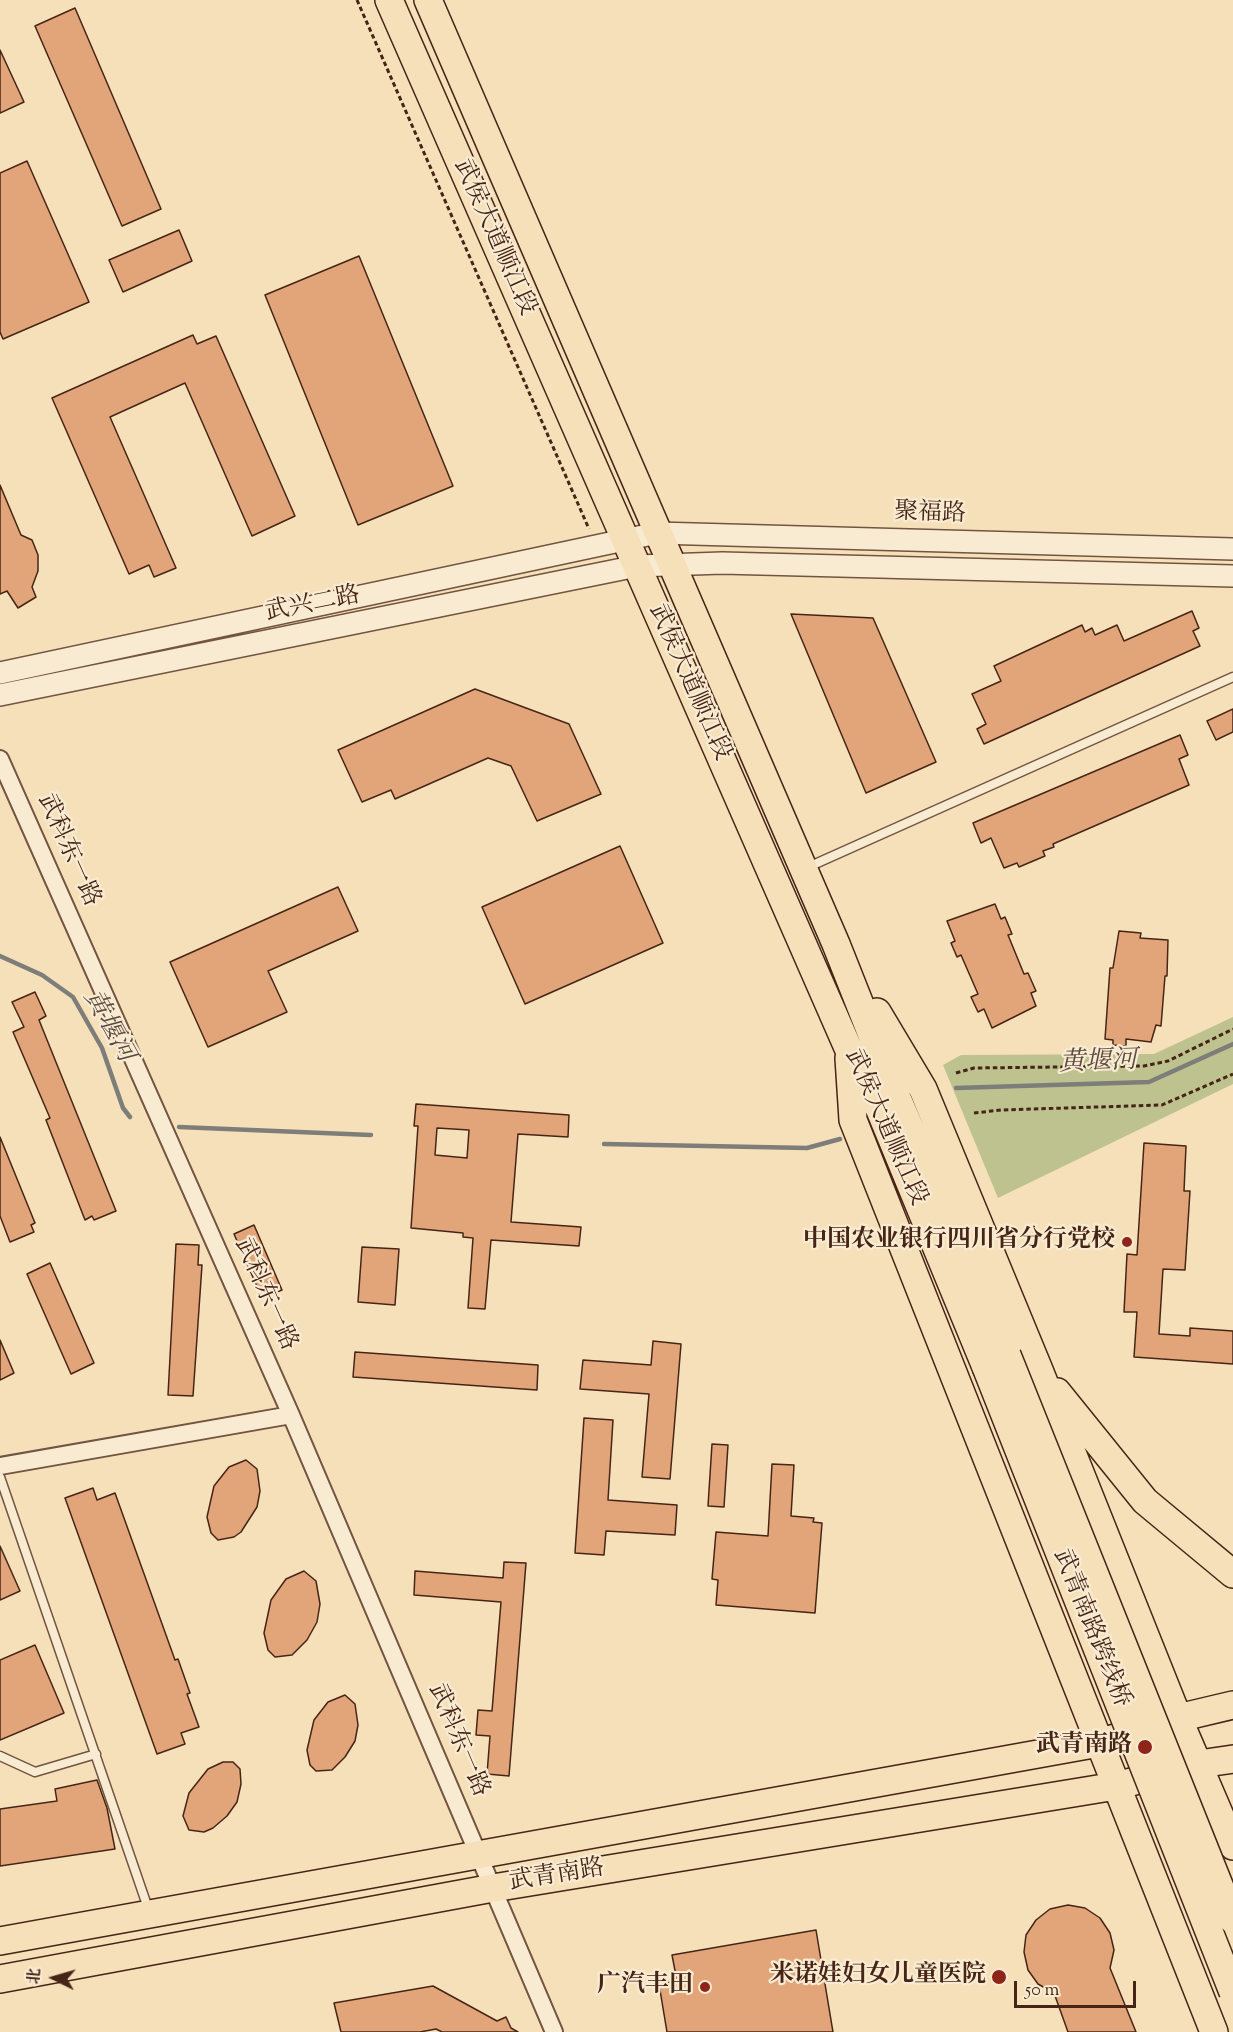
<!DOCTYPE html>
<html>
<head>
<meta charset="utf-8">
<style>
  body { margin:0 }
  #map { position:relative; width:1233px; height:2032px; overflow:hidden; background:#f6e0ba; font-family:"Sorts Mill Goudy","Noto Serif SC",serif }
  canvas { display:block }
  .north { position:absolute; left:24px; top:1948px; width:60px; height:60px; -webkit-text-stroke:4px #f9ebd2; paint-order:stroke; rotate:275deg; font-size:16px; font-weight:700; line-height:24px; text-align:center; color:#462517 }
  .north::after { content:''; display:block; margin:auto; width:21px; height:27px; background:#462517; clip-path:polygon(50% 0,100% 100%,50% 72%,0 100%) }
  .scale { position:absolute; left:1014px; top:1981px; width:122px; height:27px; box-sizing:border-box; border:3px solid #462517; border-top:0; padding-left:8px; font-size:18px; line-height:21px; white-space:nowrap; color:#462517; -webkit-text-stroke:4px #f9ebd2; paint-order:stroke }
</style>
</head>
<body>
<div id="map">
<canvas width="1233" height="2032"></canvas>
<div class="north">北</div>
<div class="scale">50 m</div>
</div>
<script>
const ctx = document.querySelector('canvas').getContext('2d');
ctx.lineJoin = 'round';
function fill(path, color) { ctx.fillStyle = color; ctx.fill(path, 'evenodd'); }
function stroke(path, color, width, dash) { ctx.strokeStyle = color; ctx.lineWidth = width; ctx.lineCap = dash ? 'butt' : 'round'; ctx.setLineDash(dash || []); ctx.stroke(path); }
function write(font, color, halo, rows, align = 'center') {
  ctx.font = font + ' "Sorts Mill Goudy","Noto Serif SC",serif'; ctx.lineWidth = 4.5; ctx.setLineDash([]); ctx.textBaseline = 'middle'; ctx.strokeStyle = halo; ctx.fillStyle = color; for (const [text, x, y, turn = 0] of rows) {
    ctx.save(); ctx.translate(x, y); ctx.rotate((+turn || 0) * Math.PI / 180); ctx.textAlign = isNaN(turn) ? turn : align; if (halo) ctx.strokeText(text, 0, 0); ctx.fillText(text, 0, 0); ctx.restore();
  }
}
const green = new Path2D(`
  M1233,1017V1084L998,1198L943,1065L961,1055L1154,1054Z`);
const stream = new Path2D(`
  M0,956L42,975L73,997L102,1048L123,1108L130,1117
  M956,1088L1149,1082L1233,1044
  M179,1127L371,1135
  M604,1144L807,1148L840,1139`);
const building = new Path2D(`
  M75,8L161,209L122,226L35,26Z
  M0,50L24,102L0,113Z
  M27,161L89,302L3,339L0,332V173Z
  M179,230L192,261L123,292L109,260Z
  M359,256L453,486L358,525L265,295Z
  M193,335L197,344L216,336L295,516L252,536L185,383L110,417L176,568L154,577L149,565L129,574L52,398Z
  M0,485L21,535L32,540L38,555V571L32,587L36,597L18,608L7,591L0,594Z
  M1192,611L1199,628L1193,631L1200,646L984,744L977,729L986,724L972,694L1001,681L994,666L1082,625L1085,632L1092,628L1095,635L1117,625L1124,641Z
  M791,614L873,618L936,762L866,793Z
  M475,689L569,724L601,794L537,821L511,766L488,758L395,799L391,790L362,802L338,750Z
  M1233,709V732L1216,740L1207,721Z
  M1180,735L1188,755L1179,759L1189,785L1053,844L1054,847L1043,851L1045,856L1019,867L1017,863L1004,868L991,838L981,843L973,823Z
  M620,846L663,943L525,1004L482,907Z
  M338,887L358,931L268,971L287,1012L208,1047L170,962Z
  M995,904L1001,919L1005,917L1012,934L1008,935L1024,974L1028,973L1036,991L1031,993L1036,1006L992,1028L984,1009L978,1012L971,997L978,994L961,955L957,957L951,943L955,941L947,921Z
  M1119,931L1141,933L1140,938L1168,940L1167,976H1165L1161,1026L1156,1025L1151,1042L1126,1039V1046L1113,1045V1040L1105,1039L1110,968H1113Z
  M35,992L46,1016L39,1020L116,1211L94,1220L92,1216L85,1220L46,1120L50,1118L13,1032L24,1027L12,1002Z
  M416,1104L569,1115L568,1137L518,1134L511,1222L581,1227L579,1246L491,1240L485,1309L468,1308L473,1238L463,1237V1233L411,1228L418,1126H414ZM437,1128L469,1130L467,1158L435,1155Z
  M0,1137L35,1223L31,1225L34,1232L10,1242L0,1216Z
  M1144,1143L1186,1146L1184,1191H1190L1185,1270L1163,1269L1159,1334L1190,1336V1328L1233,1331V1364L1134,1357L1137,1312H1124L1127,1254L1137,1255Z
  M254,1225L282,1290L262,1298L234,1234Z
  M176,1244L199,1245L198,1265H202L193,1396L168,1395Z
  M362,1247L399,1249L395,1305L358,1302Z
  M50,1263L94,1363L71,1374L27,1274Z
  M0,1340L14,1373L0,1380Z
  M653,1341L681,1344L670,1479L642,1477L649,1394L580,1389L583,1360L651,1365Z
  M355,1352L538,1365L537,1390L353,1377Z
  M584,1418L613,1420L608,1500L677,1505L675,1535L606,1531L604,1555L575,1553Z
  M712,1444L728,1445L724,1507L708,1506Z
  M246,1460L257,1469L260,1491L257,1507L241,1532L234,1537L218,1540L211,1533L207,1517L214,1486L229,1467Z
  M772,1464L794,1465L791,1516L814,1518L813,1522L822,1523L815,1613L716,1605L718,1580L712,1579L716,1532L768,1536Z
  M93,1488L97,1500L115,1493L175,1660L178,1659L190,1693L187,1694L199,1727L181,1733L185,1744L157,1754L65,1498Z
  M0,1546L20,1591L0,1600Z
  M504,1562L526,1563L509,1776L487,1774L490,1736L476,1735L478,1710L492,1711L501,1602L414,1595L415,1571L503,1578Z
  M304,1571L316,1581L320,1604L317,1622L307,1640L292,1655L275,1657L268,1650L264,1633L271,1600L286,1579Z
  M35,1645L64,1713L0,1740V1660Z
  M345,1695L355,1704L358,1725L355,1741L345,1757L332,1770L316,1771L310,1765L307,1750L314,1720L328,1702Z
  M223,1762H233L240,1769L241,1784L237,1802L227,1816L213,1828L204,1832L189,1830L183,1816L189,1793L208,1769Z
  M97,1780L107,1808L115,1849L0,1866V1809L57,1801L55,1789Z
  M1068,1905L1085,1908L1100,1918L1110,1933L1114,1950L1110,1968L1136,2032H1068L1054,1993L1038,1984L1028,1970L1024,1952L1026,1935L1036,1920L1050,1909Z
  M816,1930L833,2032H667L659,1984L677,1981L672,1955Z
  M433,1986L497,2021L506,2017L511,2028L518,2032H442L436,2029L420,2032H341L334,2003Z`);
const path = new Path2D(`
  M357,0L589,529
  M956,1073L974,1068L1144,1066L1168,1061L1233,1029
  M974,1113L1001,1110L1162,1105L1233,1074`);
const service = new Path2D(`
  M806,868L1233,677
  M0,1477L149,1911
  M0,1756L35,1772L96,1754`);
const minor = new Path2D(`
  M0,759L291,1415L554,2032
  M0,1466L291,1415`);
const tertiary = new Path2D(`
  M0,673L657,533L1233,549
  M0,695L637,566L722,563L1233,576`);
const primary = new Path2D(`
  M389,0L849,1050L880,1110L986,1367
  M428,0L836,944L897,1098L1007,1355
  M877,1012L923,1089L1039,1370L1178,1718L1233,1846
  M849,1058L853,1120L1214,2032
  M1057,1392L1145,1501L1233,1574
  M0,1941L1099,1743L1178,1718L1233,1705
  M0,1979L493,1888L1116,1786L1199,1764L1233,1759`);
const primaryBridge = new Path2D(`
  M1007,1355L1233,1920
  M986,1367L1233,1992`);
const markers = [
  [1127,1242,6,"#8f2418"],
  [1145,1747,8,"#8f2418"],
  [999,1977,8,"#8f2418"],
  [705,1987,6,"#8f2418"]
];
const streetNames = [
  ["武侯大道顺江段",493,238,66],
  ["聚福路",930,515,2],
  ["武兴二路",313,606,-11],
  ["武侯大道顺江段",688,683,66],
  ["武科东一路",67,851,66],
  ["武侯大道顺江段",884,1128,66],
  ["武科东一路",264,1295,66],
  ["武青南路跨线桥",1090,1629,68],
  ["武科东一路",457,1741,67],
  ["武青南路",557,1877,-9]
];
const poiNames = [
  ["中国农业银行四川省分行党校",1115,1242],
  ["武青南路",1132,1747],
  ["米诺娃妇女儿童医院",986,1977],
  ["广汽丰田",693,1987]
];
const waterNames = [
  ["黄堰河",107,1027,61],
  ["黄堰河",1098,1064,-2]
];
fill(green, '#bec28f');
stroke(stream, '#7d7e79', 4.5);
fill(building, '#e2a57a');
stroke(building, '#462517', 1.5);
stroke(service, '#725440', 11);
stroke(minor, '#725440', 20);
stroke(tertiary, '#725440', 24);
stroke(primary, '#462517', 30);
stroke(path, '#462517', 3, [4.5, 3]);
stroke(service, '#f9ebd2', 8);
stroke(minor, '#f9ebd2', 16);
stroke(tertiary, '#f9ebd2', 21);
stroke(primary, '#f6e0ba', 27);
stroke(primaryBridge, '#462517', 30, []);
stroke(primaryBridge, '#f6e0ba', 27);
for (const [x, y, r, color] of markers) { const dot = new Path2D(); dot.arc(x, y, r, 0, 2 * Math.PI); ctx.fillStyle = color; ctx.fill(dot); stroke(dot, '#f9ebd2', 2); }
write('24px', '#462517', '#f9ebd2', streetNames);
write('bold 24px', '#462517', '#f9ebd2', poiNames, 'right');
write('italic 26px', '#5d4a40', '#f9ebd2', waterNames);
</script>
</body>
</html>
